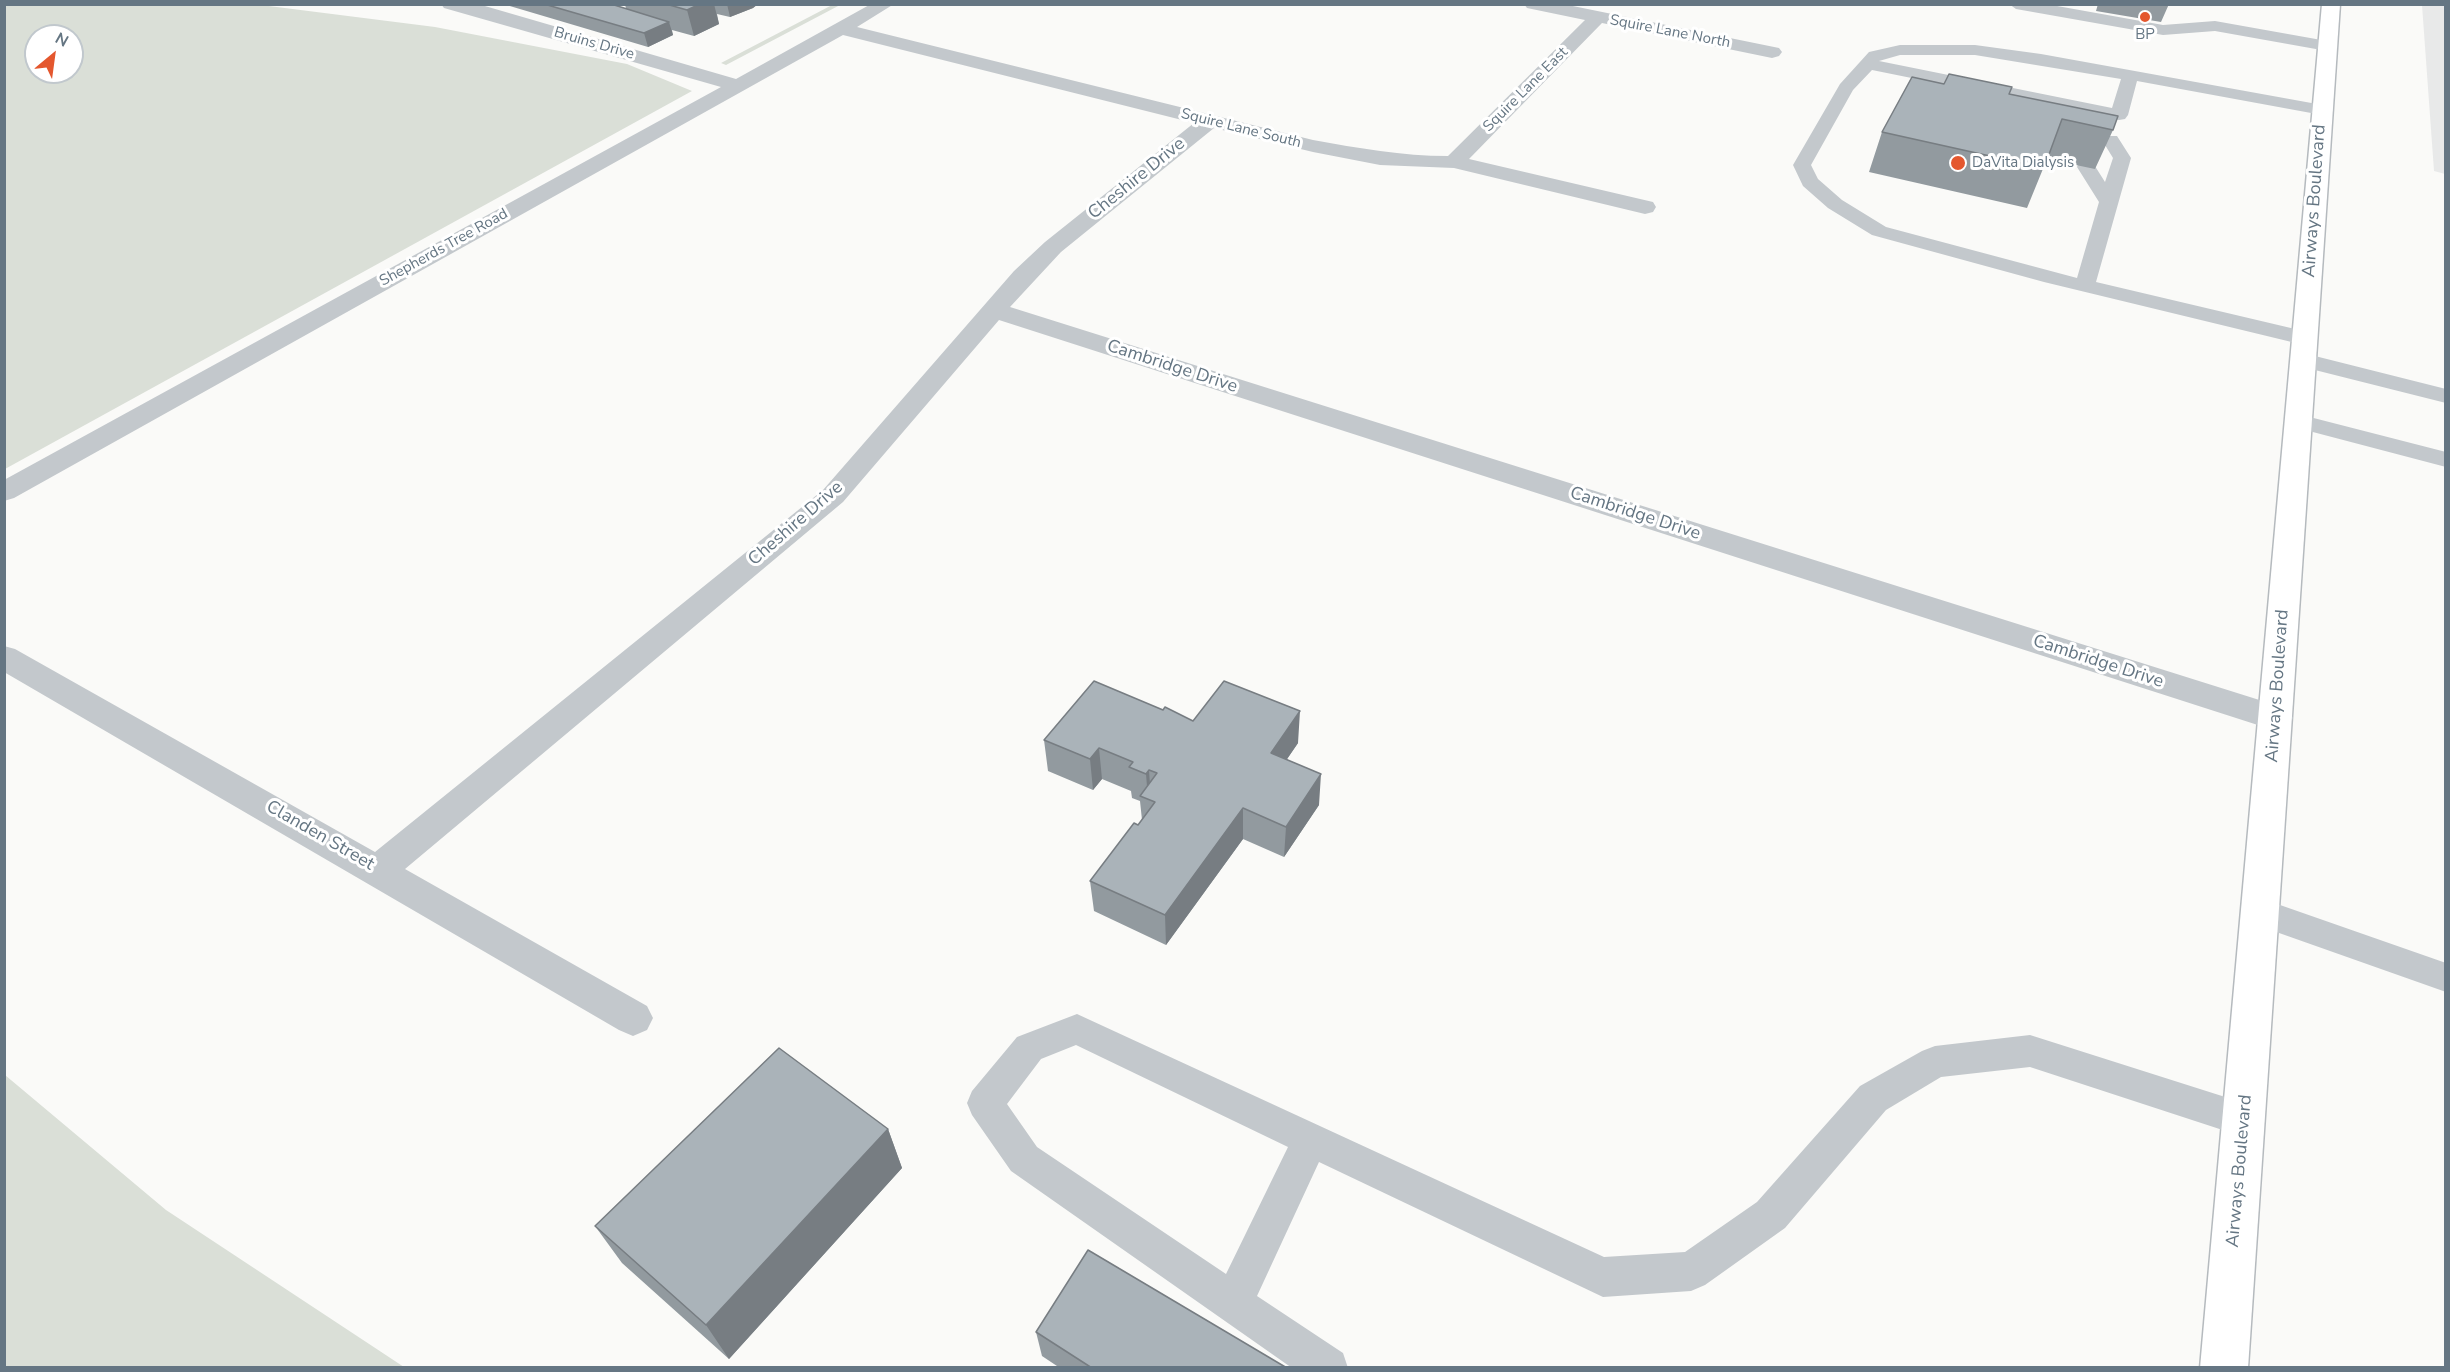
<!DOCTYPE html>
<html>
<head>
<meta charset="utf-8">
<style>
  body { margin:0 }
  #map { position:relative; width:2450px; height:1372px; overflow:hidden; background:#fafaf8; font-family:"Nunito Sans",sans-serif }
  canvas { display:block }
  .frame { position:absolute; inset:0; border:6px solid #657683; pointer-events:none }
  .north { position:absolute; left:24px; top:24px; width:60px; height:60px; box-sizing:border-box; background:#fff; border:2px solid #c1c8cd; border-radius:50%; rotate:29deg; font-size:16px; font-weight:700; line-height:24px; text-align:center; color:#657683 }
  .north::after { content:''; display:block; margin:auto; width:21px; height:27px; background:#e4572e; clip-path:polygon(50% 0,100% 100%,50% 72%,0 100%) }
</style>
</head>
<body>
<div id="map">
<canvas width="2450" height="1372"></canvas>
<div class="frame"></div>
<div class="north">N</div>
</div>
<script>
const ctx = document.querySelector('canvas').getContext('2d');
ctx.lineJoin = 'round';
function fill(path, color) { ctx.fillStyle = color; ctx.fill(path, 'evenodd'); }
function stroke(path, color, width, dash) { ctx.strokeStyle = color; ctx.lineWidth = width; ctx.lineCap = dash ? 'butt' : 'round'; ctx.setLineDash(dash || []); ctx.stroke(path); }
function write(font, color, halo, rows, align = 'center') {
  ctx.font = font + ' "Nunito Sans",sans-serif'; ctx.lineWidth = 6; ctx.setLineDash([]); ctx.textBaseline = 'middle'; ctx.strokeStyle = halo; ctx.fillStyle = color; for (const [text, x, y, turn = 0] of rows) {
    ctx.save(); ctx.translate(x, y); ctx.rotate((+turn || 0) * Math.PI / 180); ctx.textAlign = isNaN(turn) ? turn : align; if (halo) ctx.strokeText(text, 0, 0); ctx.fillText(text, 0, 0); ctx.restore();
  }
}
const built = new Path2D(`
  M2422,5H2445V174L2434,171Z`);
const green = new Path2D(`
  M253,4L435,27L627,64L692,91L5,469V5ZM36,36H72V72H36Z
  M834,4L840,5L726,65L721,63Z
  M5,1075L166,1210L404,1367H5Z`);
const lane = new Path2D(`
  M2009,4H2046L2163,25L2215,21L2327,41L2335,46L2327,51L2215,31L2163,35L2016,9Z
  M1900,45H1975L2041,54L2328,106L2331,110L2328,114L2322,115L2137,81L2128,115L2125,119L2119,120L1872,70L1853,90L1811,165L1818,179L1842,200L1886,227L2077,278L2099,202L2077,167L2079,163H2093L2105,182L2113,158L2102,140L2105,136H2117L2131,158L2096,282L2312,333L2315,338L2312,343L2304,345L2044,282L1872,235L1828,208L1803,186L1793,165L1840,84L1869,52ZM1900,55H1975L2121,79L2112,108L1879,61Z
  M2303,353L2446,389V403L2295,365L2292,360L2295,355Z
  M2298,414L2446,452V467L2290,426L2286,421L2290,416Z
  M2260,898L2446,963V992L2248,922L2244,912L2248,902Z
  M1077,1014L1604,1257L1685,1252L1757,1202L1860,1086L1922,1051L1935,1046L2030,1035L2244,1103L2257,1108L2262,1120L2257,1132L2244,1137L2030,1067L1941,1077L1886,1110L1785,1228L1705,1285L1691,1291L1603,1297L1319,1162L1257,1296L1343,1353L1348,1368H1292L1011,1171L972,1115L967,1103L972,1091L1017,1037ZM1076,1045L1288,1147L1226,1274L1037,1147L1007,1104L1041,1059Z`);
const street = new Path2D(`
  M441,4H478L736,79L871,4H894L857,27L1313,140C1358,148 1402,156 1448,156L1585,20L1527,8L1524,4H1563L1779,48L1782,52L1779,56L1772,58L1602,23L1469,159L1653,202L1656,207L1653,212L1645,214L1454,168L1380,165L1313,152L1214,128L1061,252L1010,307L2288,709L2293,718L2288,727L2276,730L2264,727L999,320L843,502L405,869L647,1006L653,1018L647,1030L633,1036L619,1030L4,672V646L15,649L375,852L823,490L1014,271L1045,242L1194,123L843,35L14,498L4,501V480L721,87L444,8Z`);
const primary = new Path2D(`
  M2322,4H2340L2248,1368H2200Z`);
const wall = new Path2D(`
  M503,4H611L626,9L625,4H758L753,8L730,17L717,14L719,24L694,36L672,30L673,35L648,47Z
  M2098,4H2169L2161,22L2096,11Z
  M1944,84L2009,94L2113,130L2095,169L2047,159L2027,208L1869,172L1882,132Z
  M1163,710L1193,721L1298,743L1287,759L1319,805L1284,857L1243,839L1166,945L1094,911L1090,881L1142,820L1140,801L1132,798L1131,791L1102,779L1093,790L1048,771L1044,740Z
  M888,1129L902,1168L729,1359L622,1263L595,1226Z
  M1036,1332L1287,1368H1060L1042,1356Z`);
const shadedWall = new Path2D(`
  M700,4H714L719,24L694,36L687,10Z
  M727,4H758L753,8L730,17Z
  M669,22L673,35L648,47L644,33Z
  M1300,711L1298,743L1270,784L1271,753Z
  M1099,748L1102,779L1093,790L1090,759Z
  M1149,770L1151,800L1148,799L1146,774Z
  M1321,774L1319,805L1284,857L1286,827Z
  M1243,808V839L1166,945L1165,915Z
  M888,1129L902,1168L729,1359L706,1325Z`);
const building = new Path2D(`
  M544,4H611L669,22L644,33Z
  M666,4H700L687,10Z
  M1949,74L2012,87L2009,94L2118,116L2113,130L2062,119L2044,168L1882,132L1912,77L1944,84Z
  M1094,681L1163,710L1165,707L1193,721L1224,681L1300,711L1271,753L1321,774L1286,827L1243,808L1165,915L1090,881L1134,823L1138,825L1155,802L1140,796L1157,773L1149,770L1146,774L1129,767L1133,762L1099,748L1090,759L1044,740Z
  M779,1048L888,1129L706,1325L595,1226Z
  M1088,1250L1287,1368H1092L1036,1332Z`);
const markers = [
  [2145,17,6,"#e4572e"],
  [1958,163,8,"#e4572e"]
];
const farStreetnames = [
  ["Squire Lane North",1670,32,11],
  ["Bruins Drive",594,44,16],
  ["Squire Lane East",1526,90,-45],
  ["Squire Lane South",1241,129,14],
  ["Shepherds Tree Road",444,248,-29]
];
const farPoinames = [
  ["BP",2145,35],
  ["DaVita Dialysis",1972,163,"left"]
];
const streetNames = [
  ["Cheshire Drive",1137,179,-39],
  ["Airways Boulevard",2315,201,-86],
  ["Cambridge Drive",1172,367,18],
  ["Cambridge Drive",1635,514,18],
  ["Cheshire Drive",796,524,-41],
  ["Cambridge Drive",2098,662,18],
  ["Airways Boulevard",2278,686,-86],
  ["Clanden Street",320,836,30],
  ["Airways Boulevard",2240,1171,-85]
];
fill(built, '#e8e9e9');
fill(green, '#dadfd7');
stroke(primary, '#b5babe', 3);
fill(lane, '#c3c8cc');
fill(street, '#c3c8cc');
fill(primary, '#fff');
fill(wall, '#929a9f');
fill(shadedWall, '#777d82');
fill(building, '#aab3b9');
stroke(building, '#777d82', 1.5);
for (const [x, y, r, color] of markers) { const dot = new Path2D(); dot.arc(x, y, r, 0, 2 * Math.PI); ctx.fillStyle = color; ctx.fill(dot); stroke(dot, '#fff', 2); }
write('15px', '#657683', '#fff', farStreetnames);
write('15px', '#657683', '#fff', farPoinames);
write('18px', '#657683', '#fff', streetNames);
</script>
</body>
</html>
